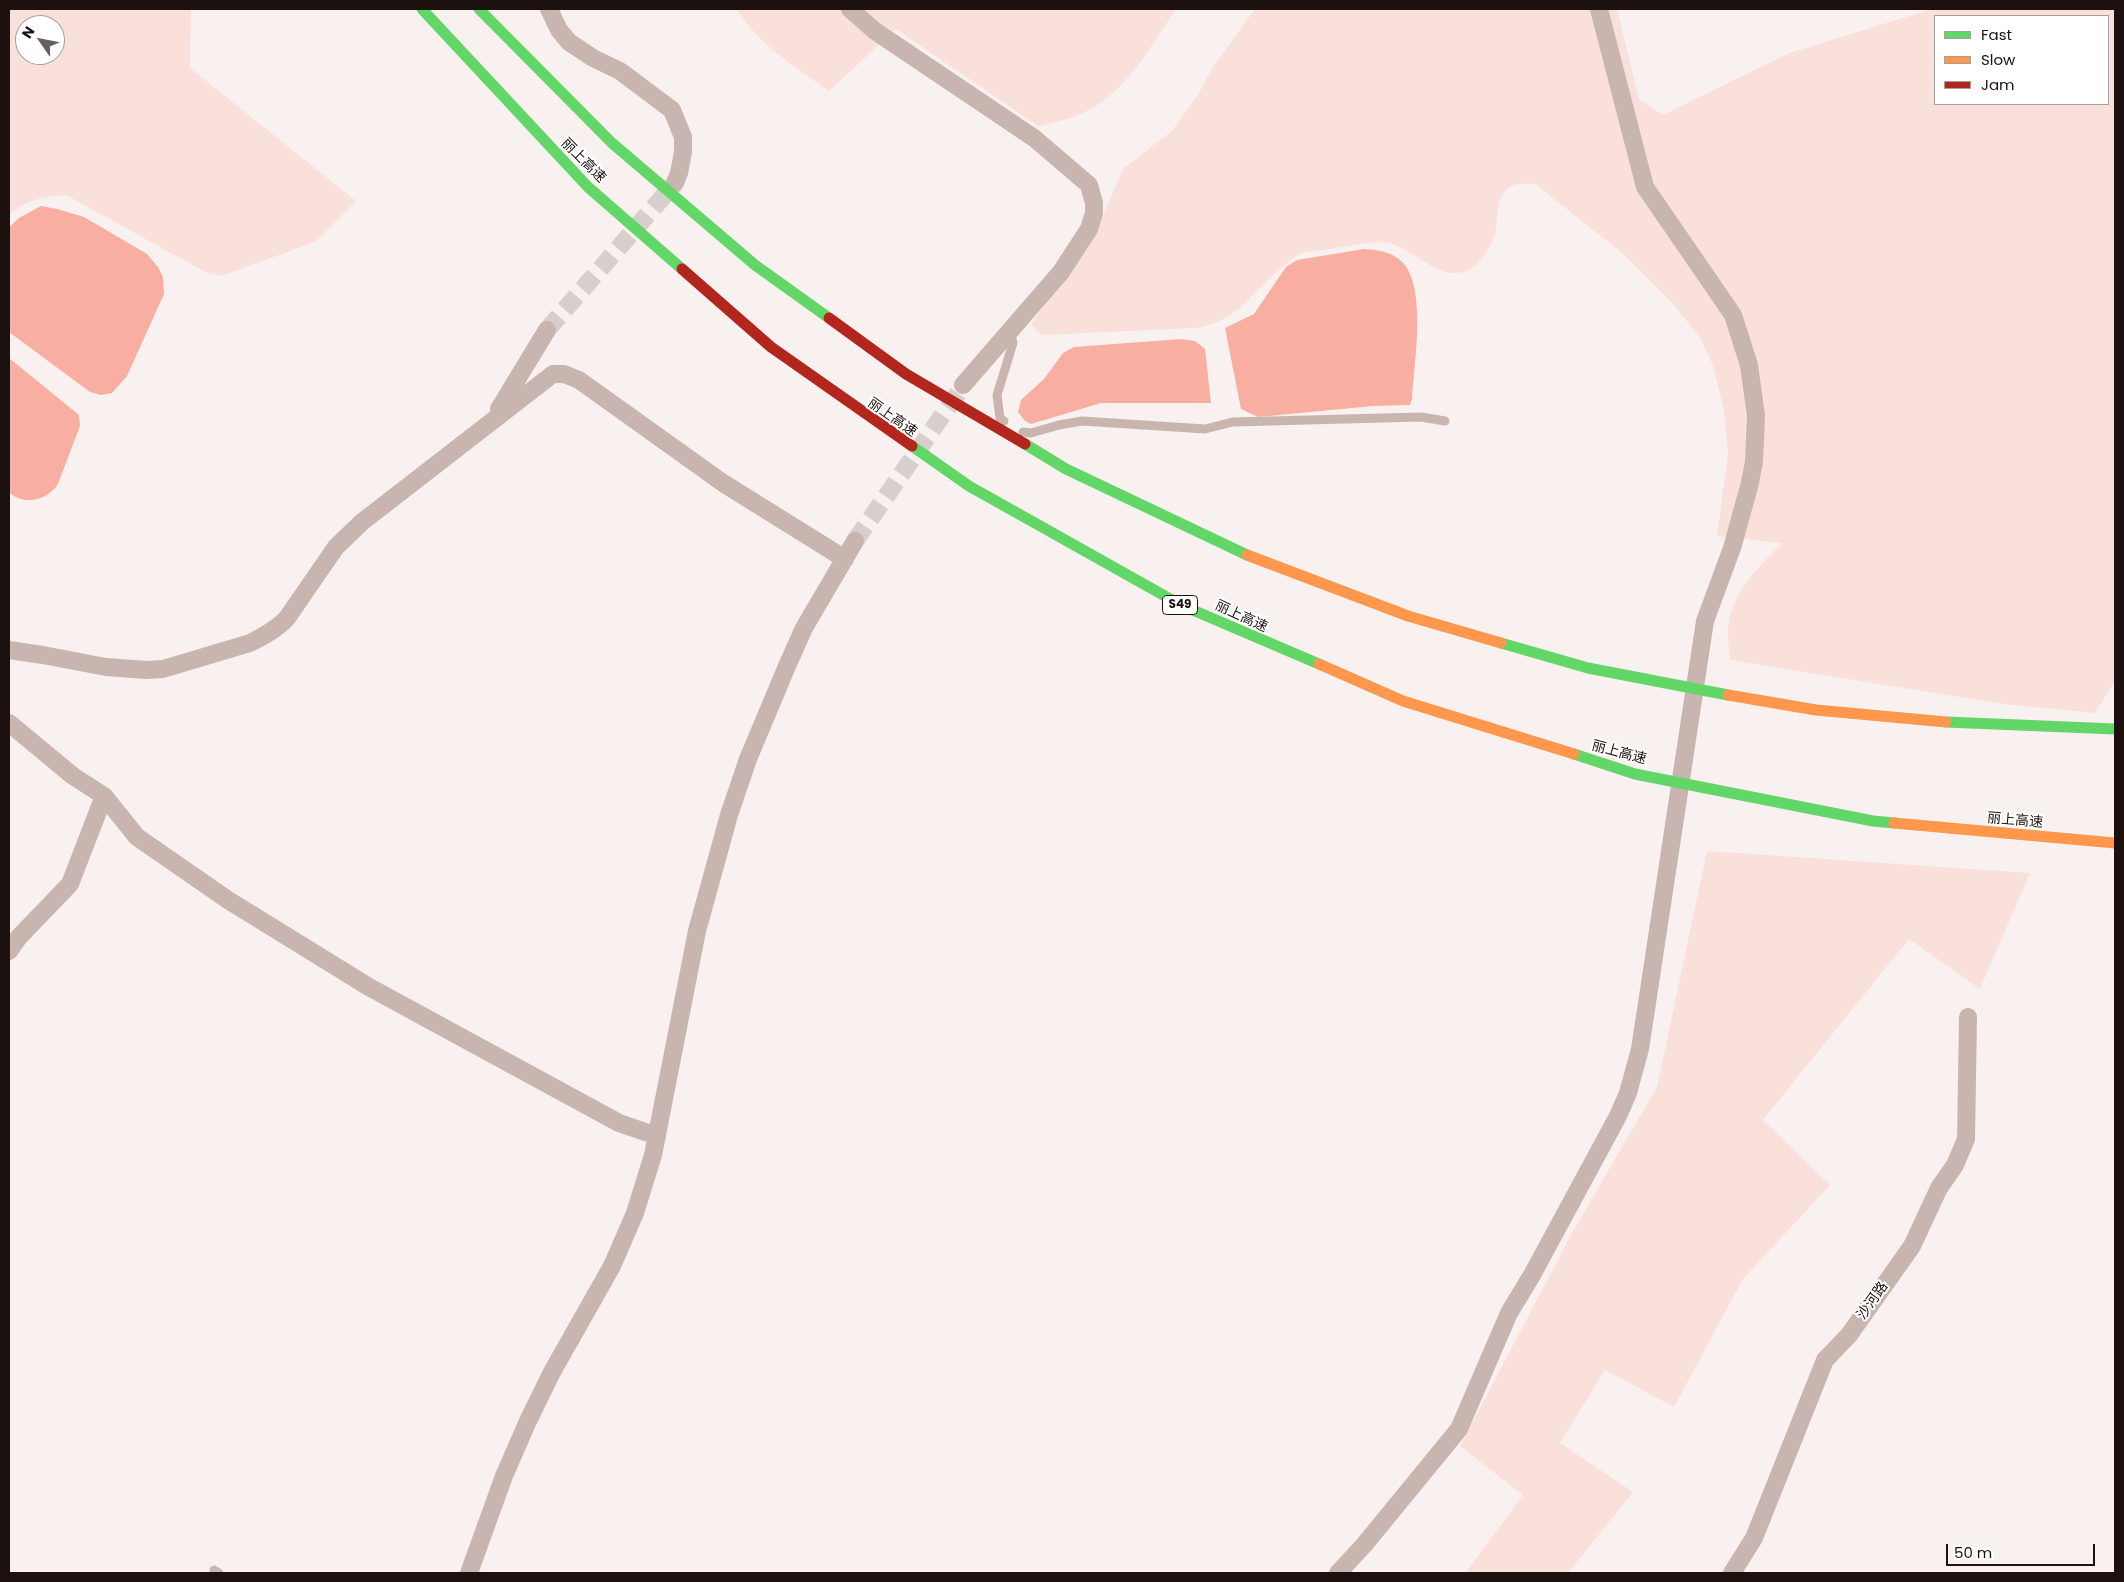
<!DOCTYPE html>
<html>
<head>
<meta charset="utf-8">
<style>
  body { margin:0 }
  #map { position:relative; width:2124px; height:1582px; overflow:hidden; background:#f8f1ef; font-family:Poppins,sans-serif }
  canvas { display:block }
  .frame { position:absolute; inset:0; border:10px solid #1c110e; pointer-events:none }
  .legend { position:absolute; left:1934px; top:15px; width:175px; height:90px; box-sizing:border-box; background:#fff; border:1px solid #a4a09f; margin:0; padding:6px 9px; list-style:none; font-size:15px; color:#1c110e }
  .legend li { display:flex; align-items:center; gap:10px; height:25px }
  .legend b { width:25px; border:1px solid #a4a09f }
  .north { position:absolute; left:15px; top:15px; width:50px; height:50px; box-sizing:border-box; background:#fff; border:1px solid #a4a09f; border-radius:50%; rotate:303deg; font-size:14px; font-weight:700; line-height:20px; text-align:center; color:#1c110e }
  .north::after { content:''; display:block; margin:auto; width:18px; height:22px; background:#695f5d; clip-path:polygon(50% 0,100% 100%,50% 72%,0 100%) }
  .scale { position:absolute; left:1946px; top:1544px; width:149px; height:22px; box-sizing:border-box; border:2px solid #1c110e; border-top:0; padding-left:6px; font-size:15px; line-height:18px; white-space:nowrap; color:#1c110e; -webkit-text-stroke:4px #fff; paint-order:stroke }
</style>
</head>
<body>
<div id="map">
<canvas width="2124" height="1582"></canvas>
<div class="frame"></div>
<ul class="legend">
<li><b style="height:6px;background:#63d668"></b>Fast</li>
<li><b style="height:6px;background:#ff974d"></b>Slow</li>
<li><b style="height:6px;background:#b3261e"></b>Jam</li>
</ul>
<div class="north">N</div>
<div class="scale">50 m</div>
</div>
<script>
const ctx = document.querySelector('canvas').getContext('2d');
ctx.lineJoin = 'round';
function fill(path, color) { ctx.fillStyle = color; ctx.fill(path, 'evenodd'); }
function stroke(path, color, width, dash) { ctx.strokeStyle = color; ctx.lineWidth = width; ctx.lineCap = dash ? 'butt' : 'round'; ctx.setLineDash(dash || []); ctx.stroke(path); }
function write(font, color, halo, rows, align = 'center') {
  ctx.font = font + ' Poppins,"Noto Sans SC",sans-serif'; ctx.lineWidth = 4; ctx.setLineDash([]); ctx.textBaseline = 'middle'; ctx.strokeStyle = halo; ctx.fillStyle = color; for (const [text, x, y, turn = 0] of rows) {
    ctx.save(); ctx.translate(x, y); ctx.rotate((+turn || 0) * Math.PI / 180); ctx.textAlign = isNaN(turn) ? turn : align; if (halo) ctx.strokeText(text, 0, 0); ctx.fillText(text, 0, 0); ctx.restore();
  }
}
const green = new Path2D(`
  M9,9H191L190,68L356,201L315,242L221,276L207,273L68,196C47,194 25,201 9,214ZM25,25H55V55H25Z
  M737,9H1176C1153,43 1131,83 1096,106C1079,117 1057,122 1038,126L896,29L829,91C795,67 759,45 737,9Z
  M1255,9H1617L1639,99L1663,115L1789,53L1932,9H2115V681L2095,713L2003,704L1730,660C1729,651 1728,641 1728,632C1729,594 1758,568 1782,543L1717,536L1728,455L1724,411L1713,366L1701,339L1674,305L1621,252L1535,184C1526,184 1513,182 1506,190C1496,200 1498,217 1496,230C1493,243 1483,261 1472,268C1442,286 1418,251 1392,244C1375,239 1353,246 1336,248C1325,250 1312,250 1302,253C1296,255 1291,261 1286,264C1252,289 1242,321 1195,328L1042,335L1031,324L1091,241L1124,168L1172,131L1198,95L1212,68ZM1935,16H2108V104H1935Z
  M1707,851L2030,873L1980,989L1909,939L1763,1120L1830,1185L1743,1279L1674,1407L1605,1370L1560,1443L1633,1492L1568,1573H1465L1523,1495L1460,1446L1572,1233L1657,1087Z`);
const water = new Path2D(`
  M41,206L57,209L84,217L147,254L158,267L163,277L164,294L127,376L112,393L101,395L90,392L9,332V227L19,218Z
  M1364,249C1379,250 1393,252 1403,263C1427,289 1414,366 1412,399L1410,405L1373,406L1258,417L1241,409L1225,328L1254,314L1286,267L1297,260Z
  M1182,339L1195,341L1205,349L1211,403H1101L1031,424L1025,421L1018,412L1021,400L1044,379L1063,353L1074,347Z
  M9,358L79,415L80,426L58,484C47,501 23,506 9,492Z`);
const streetTunnel = new Path2D(`
  M547,330L675,183
  M855,541L958,393`);
const lane = new Path2D(`
  M1004,421L1000,418L997,395L1013,343L1010,331
  M1023,432L1031,433L1059,425L1082,421L1205,429L1233,422L1421,417L1445,421
  M214,1570L219,1573`);
const street = new Path2D(`
  M549,9L559,30L569,42L593,58L620,71L672,110L683,137V152L679,173L675,183
  M850,9L875,31L1034,138L1089,185L1094,203V213L1089,229L1061,272L963,385
  M499,409L547,330
  M9,650L43,655L106,667L146,670L163,669L250,643C264,636 277,629 287,618L336,547L362,522L553,374H564L579,380L723,483L845,559
  M9,723L73,776L104,796L137,837L228,900L369,987L619,1123L657,1136
  M9,951L19,937L70,884L104,796
  M469,1573L504,1476L528,1421L552,1372L612,1266L635,1213L653,1155L697,931L729,815L748,759L787,666L804,628L855,541
  M1338,1573L1364,1545L1459,1429L1509,1313L1532,1275L1618,1116L1628,1093L1640,1049L1705,621L1732,548L1750,483L1754,461L1756,416L1749,365L1733,315L1645,187L1599,9
  M1732,1573L1754,1538L1825,1360L1849,1335L1912,1246L1939,1188L1955,1165L1966,1139L1968,1017`);
const fast = new Path2D(`
  M422,9L588,187L682,269
  M479,9L612,143L755,265L829,318
  M1025,444L1066,469L1247,555
  M912,446L969,486L1181,605L1319,664
  M1501,643L1588,668L1728,695
  M1946,722L2115,729
  M1574,754L1635,774L1873,821L1894,823`);
const slow = new Path2D(`
  M1247,555L1408,616L1501,643
  M1319,664L1403,701L1574,754
  M1728,695L1816,710L1946,722
  M1894,823L2115,843`);
const jam = new Path2D(`
  M682,269L771,347L912,446
  M829,318L906,374L1025,444`);
const shields = [
  [1180,605,35]
];
const shieldNames = [
  ["S49",1180,605]
];
const streetNames = [
  ["丽上高速",583,161,45],
  ["丽上高速",892,418,35],
  ["丽上高速",1241,617,25],
  ["丽上高速",1619,753,15],
  ["丽上高速",2015,821,5],
  ["沙河路",1873,1301,-55]
];
fill(green, '#f9e0db');
fill(water, '#f8aea0');
stroke(streetTunnel, '#d7cfcd', 18, [18, 9]);
stroke(lane, '#c9b5b0', 9);
stroke(street, '#c9b5b0', 18);
stroke(fast, '#63d668', 11);
stroke(slow, '#ff974d', 11);
stroke(jam, '#b3261e', 11);
for (const [x, y, w] of shields) { const box = new Path2D(); box.roundRect(x - w / 2, y - 9.5, w, 19, 4); ctx.fillStyle = '#fff'; ctx.fill(box); stroke(box, '#1c110e', 1); }
write('bold 12px', '#1c110e', null, shieldNames);
write('14px', '#1c110e', '#fff', streetNames);
</script>
</body>
</html>
